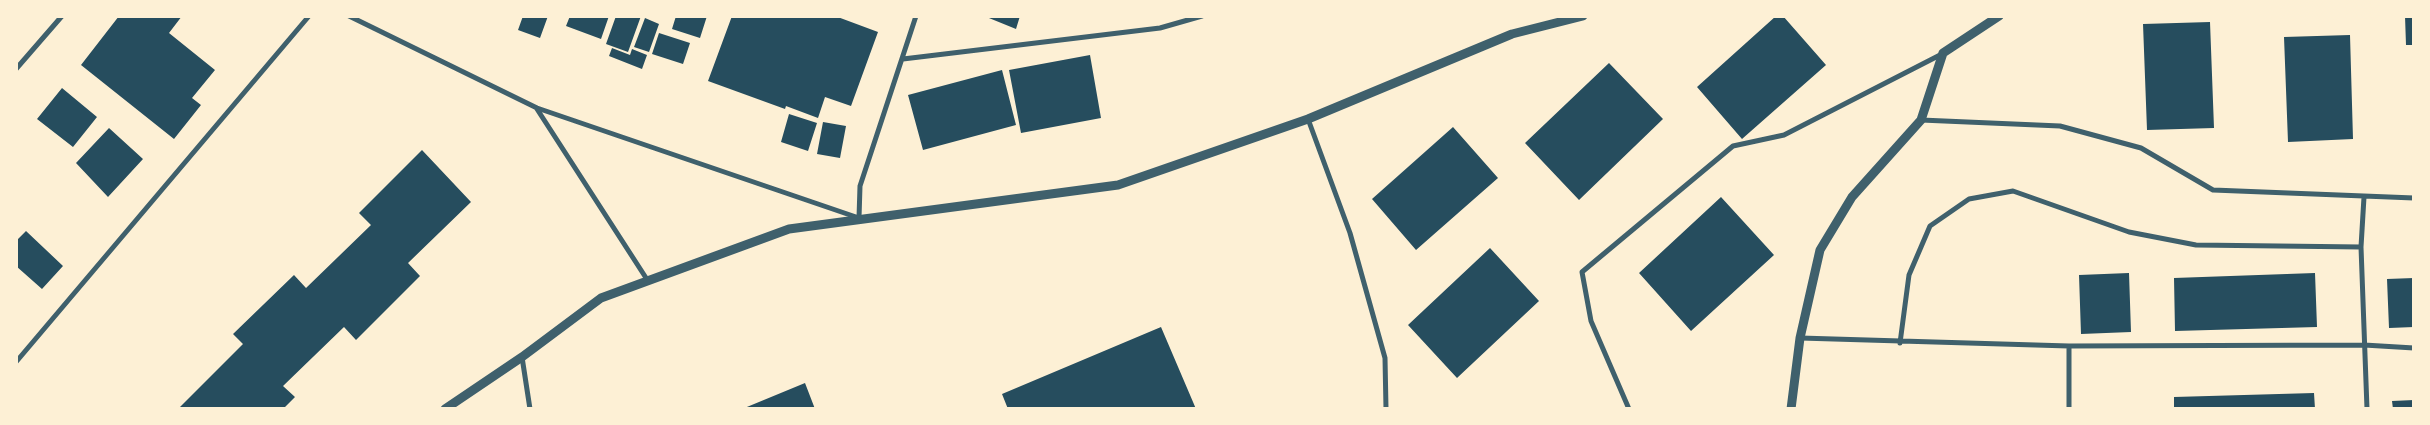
<!DOCTYPE html>
<html>
<head>
<meta charset="utf-8">
<style>
  body { margin:0 }
  #map { position:relative; width:2430px; height:425px; overflow:hidden; background:#fdf0d5; font-family:Lora,serif }
  canvas { display:block }
  .frame { position:absolute; inset:0; border:18px solid #fdf0d5; pointer-events:none }
</style>
</head>
<body>
<div id="map">
<canvas width="2430" height="425"></canvas>
<div class="frame"></div>
</div>
<script>
const ctx = document.querySelector('canvas').getContext('2d');
ctx.lineJoin = 'round';
function fill(path, color) { ctx.fillStyle = color; ctx.fill(path, 'evenodd'); }
function stroke(path, color, width, dash) { ctx.strokeStyle = color; ctx.lineWidth = width; ctx.lineCap = dash ? 'butt' : 'round'; ctx.setLineDash(dash || []); ctx.stroke(path); }
const building = new Path2D(`
  M119,16H182L169,33L215,70L192,98L201,105L174,139L81,65Z
  M523,16H548L540,38L518,30Z
  M570,16H609L601,39L566,26Z
  M616,16H641L628,52L606,44Z
  M676,16H707L700,38L672,29Z
  M732,16H835L878,32L851,106L825,97L818,118L786,106L785,109L708,81Z
  M984,16H1020L1016,29Z
  M1776,16H1783L1826,65L1742,139L1697,87Z
  M2405,16H2414V45H2406Z
  M645,18L659,24L649,52L634,47Z
  M2210,22L2214,128L2147,130L2143,24Z
  M659,33L690,43L683,64L652,54Z
  M2350,35L2353,139L2288,142L2284,37Z
  M612,48L630,55L632,49L647,55L642,69L609,56Z
  M1090,55L1101,118L1021,133L1009,70Z
  M1609,63L1663,119L1579,200L1525,143Z
  M1002,70L1016,125L923,150L908,95Z
  M62,88L97,117L73,147L37,119Z
  M789,114L817,123L808,151L781,142Z
  M823,122L846,126L840,158L817,154Z
  M1453,127L1498,178L1416,250L1372,199Z
  M109,128L143,159L108,197L76,163Z
  M422,150L471,202L408,263L420,276L356,340L344,327L283,386L295,397L283,409H178L243,344L233,334L294,275L306,288L371,225L359,213Z
  M1721,197L1774,255L1691,331L1639,273Z
  M26,231L63,266L42,289L16,266V241Z
  M1490,248L1539,301L1457,378L1408,325Z
  M2129,273L2131,332L2081,334L2079,275Z
  M2315,273L2317,327L2175,331L2174,278Z
  M2414,278V327L2389,328L2387,279Z
  M1161,327L1196,409H1008L1002,394Z
  M805,383L815,409H742Z
  M2314,393L2315,409H2174V397Z
  M2414,400V409H2393L2392,401Z`);
const minor = new Path2D(`
  M349,16L537,108L859,218L860,186L916,16
  M903,59L1160,28L1202,16
  M16,69L62,16
  M537,109L648,281
  M1308,119L1350,233L1385,358L1386,409
  M1921,120L2060,126L2141,148L2213,190L2414,198
  M2364,197L2361,247L2367,409
  M1800,338L2069,346L2364,345L2414,348
  M1900,343L1909,275L1930,226L1969,199L2013,191L2129,232L2196,245L2361,247
  M2069,346V409
  M522,357L530,409
  M16,362L309,16
  M1629,409L1591,321L1582,272L1733,146L1784,135L1942,54`);
const tertiary = new Path2D(`
  M445,409L522,357L601,298L789,229L1118,185L1308,119L1512,34L1583,16
  M1791,409L1800,338L1820,250L1852,197L1921,120L1943,53L1999,16`);
fill(building, '#264d5e');
stroke(minor, '#3f606c', 5);
stroke(tertiary, '#3f606c', 9);
</script>
</body>
</html>
